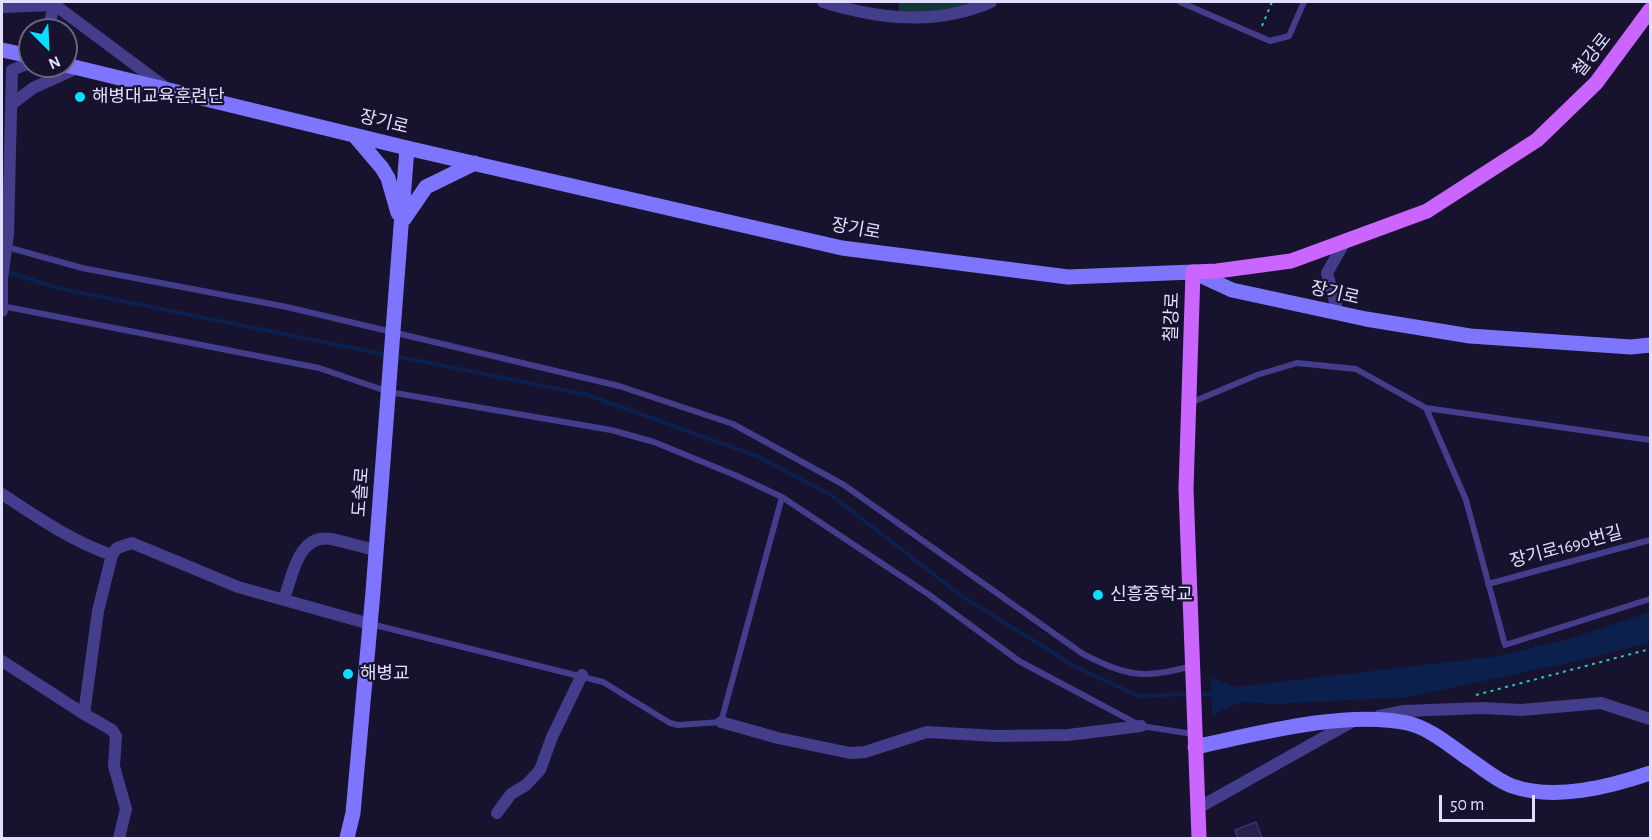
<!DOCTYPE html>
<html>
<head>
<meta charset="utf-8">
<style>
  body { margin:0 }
  #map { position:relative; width:1652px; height:840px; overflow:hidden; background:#17122d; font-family:"Alegreya Sans",sans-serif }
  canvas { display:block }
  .frame { position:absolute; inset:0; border:3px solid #e3deff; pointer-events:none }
  .north { position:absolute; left:18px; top:18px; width:60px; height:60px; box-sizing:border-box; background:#17122d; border:2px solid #696481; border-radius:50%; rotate:156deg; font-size:16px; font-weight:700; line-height:24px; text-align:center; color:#e3deff }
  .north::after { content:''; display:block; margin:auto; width:21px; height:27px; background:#0addff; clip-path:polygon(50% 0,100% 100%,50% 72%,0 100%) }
  .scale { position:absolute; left:1439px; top:795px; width:96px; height:27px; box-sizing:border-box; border:3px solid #e3deff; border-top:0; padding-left:8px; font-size:18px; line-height:21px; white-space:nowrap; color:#e3deff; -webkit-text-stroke:4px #17122d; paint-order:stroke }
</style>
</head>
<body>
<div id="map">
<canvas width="1652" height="840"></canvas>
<div class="frame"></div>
<div class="north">N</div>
<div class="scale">50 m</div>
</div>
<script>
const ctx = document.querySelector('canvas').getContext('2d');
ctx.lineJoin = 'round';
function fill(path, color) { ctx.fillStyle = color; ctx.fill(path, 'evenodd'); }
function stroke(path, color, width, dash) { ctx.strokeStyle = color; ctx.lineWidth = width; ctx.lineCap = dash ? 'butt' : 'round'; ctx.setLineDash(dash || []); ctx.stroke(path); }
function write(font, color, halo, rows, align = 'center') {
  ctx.font = font + ' "Alegreya Sans","Noto Sans KR",sans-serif'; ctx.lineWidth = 4.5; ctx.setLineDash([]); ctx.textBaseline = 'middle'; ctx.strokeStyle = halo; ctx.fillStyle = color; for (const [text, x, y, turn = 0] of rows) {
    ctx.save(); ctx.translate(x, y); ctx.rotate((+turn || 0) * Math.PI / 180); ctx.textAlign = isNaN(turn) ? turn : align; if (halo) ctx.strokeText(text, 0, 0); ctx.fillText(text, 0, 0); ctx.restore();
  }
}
const green = new Path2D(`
  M899,2H982L968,7L907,15L899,11Z`);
const water = new Path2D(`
  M1650,612V642L1604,655L1409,697L1275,704L1241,702L1212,715L1211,677L1236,687L1492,657L1566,640Z`);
const stream = new Path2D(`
  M5,271L58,288L387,355
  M395,356L588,395L759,457L831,495L963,597L1076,667L1138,696L1190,694
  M1197,694H1214`);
const building = new Path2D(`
  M1256,822L1262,838H1238L1235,830Z`);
const path = new Path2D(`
  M1262,26L1272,2
  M1476,695L1650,649`);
const lane = new Path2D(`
  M1180,2L1270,41L1289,36L1304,2
  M7,247L82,268L287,307L619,386L733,424L844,485L1083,654C1129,677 1143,679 1192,666
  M2,306L319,368L389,392L611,430L654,442L737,476L782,497L721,722L678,725L670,723L603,682L371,624
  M1190,403L1257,375L1297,363L1356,369L1426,408L1650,440
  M1426,408L1466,500L1505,645L1650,599
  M782,497L928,594L1019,661L1141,726L1193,734
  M1488,584L1650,540`);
const street = new Path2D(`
  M823,2C878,19 936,26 991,2
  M2,7L55,5L165,87
  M48,30L55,2
  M12,104L33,88L77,68
  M2,311V279L8,234L12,70L30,63
  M1338,313L1327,273L1345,241
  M2,494C37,517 71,541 112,555
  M284,599C292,577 298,533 331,539C346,542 361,547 376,550
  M2,661L84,714L98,611L112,555L117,548L132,543L238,587L370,624
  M84,714L112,730L116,736L114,766L126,809L119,838
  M1379,716L1404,711L1482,708L1521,710L1601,703L1650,719
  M721,722L778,738L850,753L865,752L927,732L996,736L1068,735L1141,726
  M1198,808L1353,721
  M497,813L511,794L526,785L540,770L552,737L582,675`);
const secondary = new Path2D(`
  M2,50L30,56
  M66,65L407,148L842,248L1068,277L1193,272L1232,290L1366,319L1470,336L1631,347L1650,345
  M354,135L382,168L388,178L398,213
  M404,219L426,187L475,163
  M1195,747C1256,734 1345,710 1407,723C1430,728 1450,746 1469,759C1483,768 1496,780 1512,786C1555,801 1609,787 1650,773
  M347,838L353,813L373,592L407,148`);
const primary = new Path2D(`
  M1199,838L1186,489L1193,272L1217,271L1291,261L1427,211L1537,140L1596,83L1650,10`);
const markers = [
  [80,97,6,"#0addff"],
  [1098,595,6,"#0addff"],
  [348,674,6,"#0addff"]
];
const streetNames = [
  ["철강로",1592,55,-52],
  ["장기로",384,122,14],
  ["장기로",856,229,10],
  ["장기로",1335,293,13],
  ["철강로",1172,317,-88],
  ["도솔로",361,492,-86],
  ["장기로1690번길",1566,547,-15]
];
const poiNames = [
  ["해병대교육훈련단",92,97],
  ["신흥중학교",1110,595],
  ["해병교",360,674]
];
fill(green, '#153737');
fill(water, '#0b204d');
stroke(stream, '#0b204d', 4);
fill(building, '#291e4e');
stroke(building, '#412f7a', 1.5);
stroke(path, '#31c0bd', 2, [3, 4.5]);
stroke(lane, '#433d8c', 6);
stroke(street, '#433d8c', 12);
stroke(secondary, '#7e75ff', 15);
stroke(primary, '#cb65ff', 15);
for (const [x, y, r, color] of markers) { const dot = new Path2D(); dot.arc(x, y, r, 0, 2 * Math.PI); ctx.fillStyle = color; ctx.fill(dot); stroke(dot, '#17122d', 2); }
write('18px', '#e3deff', '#17122d', streetNames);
write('18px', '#e3deff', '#17122d', poiNames, 'left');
</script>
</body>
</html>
